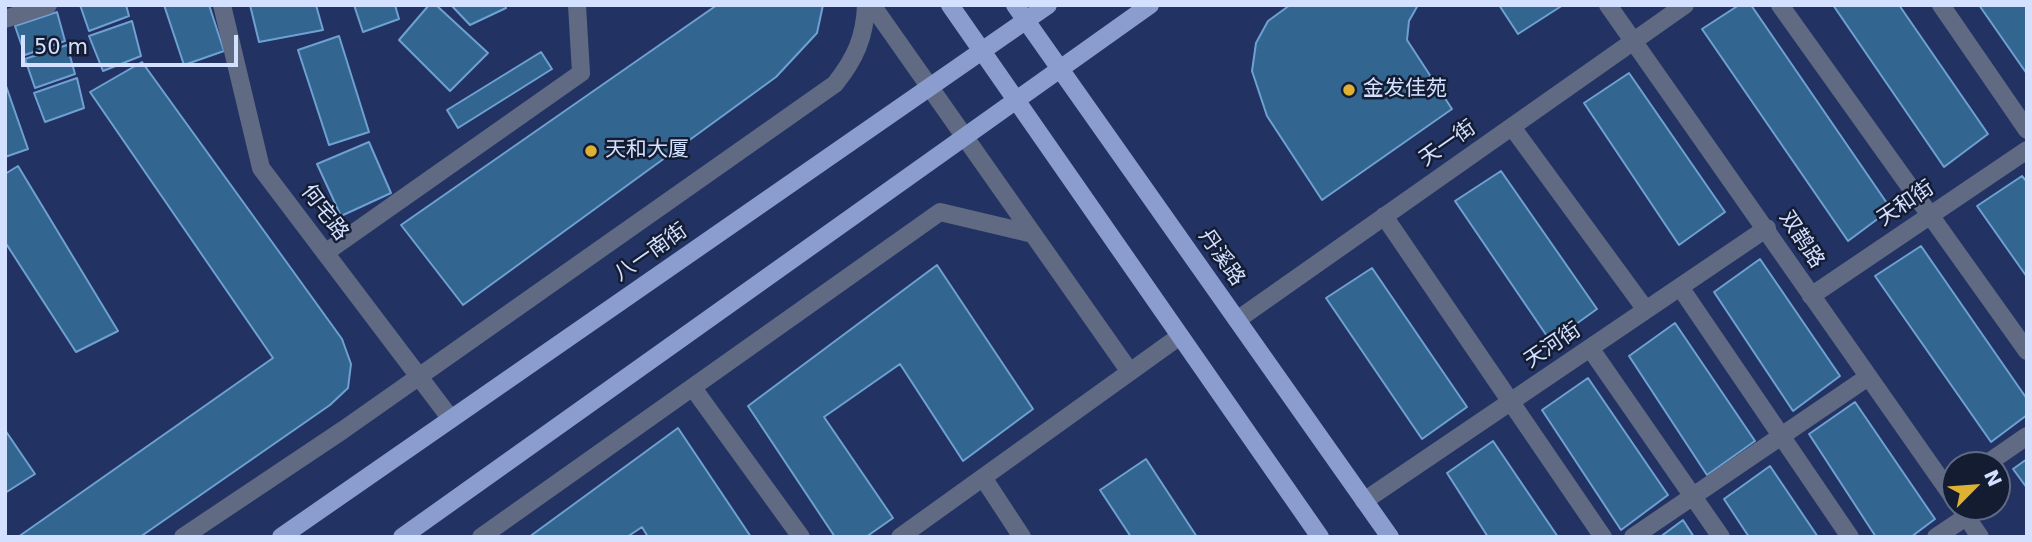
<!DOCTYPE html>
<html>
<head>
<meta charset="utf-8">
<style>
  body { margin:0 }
  #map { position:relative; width:2032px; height:542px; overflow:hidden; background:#223263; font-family:"DejaVu Sans",sans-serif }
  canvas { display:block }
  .frame { position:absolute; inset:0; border:7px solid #d3e0ff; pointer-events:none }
  .north { position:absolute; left:1941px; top:451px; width:70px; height:70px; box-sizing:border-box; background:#141c32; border:2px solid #606a84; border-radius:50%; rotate:65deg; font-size:19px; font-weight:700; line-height:28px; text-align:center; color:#d3e0ff }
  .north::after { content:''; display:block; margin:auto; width:24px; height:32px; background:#deb133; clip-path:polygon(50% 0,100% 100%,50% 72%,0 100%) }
  .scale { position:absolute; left:21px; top:35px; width:217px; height:32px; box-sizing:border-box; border:4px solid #d3e0ff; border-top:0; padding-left:9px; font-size:21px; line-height:24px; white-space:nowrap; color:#d3e0ff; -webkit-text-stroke:5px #141c32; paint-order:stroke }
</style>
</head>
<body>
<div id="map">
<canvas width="2032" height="542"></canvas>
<div class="frame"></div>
<div class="north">N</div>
<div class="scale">50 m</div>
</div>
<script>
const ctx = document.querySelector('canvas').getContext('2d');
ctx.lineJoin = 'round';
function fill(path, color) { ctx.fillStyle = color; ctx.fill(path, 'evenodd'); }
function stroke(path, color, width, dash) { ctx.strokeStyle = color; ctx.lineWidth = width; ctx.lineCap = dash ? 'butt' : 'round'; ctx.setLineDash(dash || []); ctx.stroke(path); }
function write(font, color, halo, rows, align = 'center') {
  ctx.font = font + ' "DejaVu Sans","Noto Sans SC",sans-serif'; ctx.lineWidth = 5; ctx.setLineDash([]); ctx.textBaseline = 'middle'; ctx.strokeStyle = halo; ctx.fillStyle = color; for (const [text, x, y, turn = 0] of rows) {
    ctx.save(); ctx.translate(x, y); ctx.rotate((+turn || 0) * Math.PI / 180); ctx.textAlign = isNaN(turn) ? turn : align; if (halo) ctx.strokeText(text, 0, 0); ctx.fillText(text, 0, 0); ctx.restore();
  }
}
const building = new Path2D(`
  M80,5H126L129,16L89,31Z
  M164,5H209L224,51L184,65Z
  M250,5H316L323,30L259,42Z
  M354,5H395L399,19L363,32Z
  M429,5H436L488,53L450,91L399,40Z
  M451,5H505L506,8L470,25Z
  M717,5H823L817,33L776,77L463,305L401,225Z
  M1290,5H1418L1409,21L1407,40L1452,109L1322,200L1267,116L1252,71L1256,43L1268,21Z
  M1499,5H1563L1518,34Z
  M1739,5H1751L1891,209L1848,241L1702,29Z
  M1833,5H1899L1988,134L1944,167Z
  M1979,5H2027V74Z
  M57,12L65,41L25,55L15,26Z
  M132,21L141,56L103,71L89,36Z
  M339,36L369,132L329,145L298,50Z
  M67,45L75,74L35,88L25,59Z
  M541,52L552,69L458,128L447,110Z
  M142,62L342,339L351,364L348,388L330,405L140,537H18L273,358L90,92Z
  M1629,73L1725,212L1679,245L1584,103Z
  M77,78L84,108L45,122L34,93Z
  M5,83L28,149L5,157Z
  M369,142L391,193L341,216L317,164Z
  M18,166L118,331L76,352L5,242V174Z
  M1501,171L1597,309L1551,342L1455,201Z
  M2022,176L2027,182V277L1977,206Z
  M1921,246L2027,399V415L1991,442L1875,276Z
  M1760,259L1840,376L1793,411L1714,292Z
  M937,265L1033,409L963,461L900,364L824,417L893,518L866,537H835L748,406Z
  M1372,268L1467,407L1422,439L1326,298Z
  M1675,323L1755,441L1707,475L1629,356Z
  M1588,378L1668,495L1621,530L1542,410Z
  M1855,402L1935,519L1911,537H1876L1809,434Z
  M678,428L751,537H648L642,527L627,537H529Z
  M5,430L35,474L5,493Z
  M1493,441L1558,537H1488L1447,473Z
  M1146,459L1197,537H1131L1100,490Z
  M2027,459V488L2013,469Z
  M1770,466L1818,537H1749L1724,499Z
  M1683,520L1694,537H1660Z`);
const minor = new Path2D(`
  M222,5L261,168L451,419
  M872,5L1130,372
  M1608,5L1955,500
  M1780,5L2027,351
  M1941,5L2027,130
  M5,19L48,5
  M1512,127L1646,310
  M1384,216L1603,537
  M325,253L581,73L577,5
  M1680,287L1850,537
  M1811,296L2027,150
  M1237,320L1685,5
  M1590,348L1721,537
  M693,388L801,537
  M1985,465L2027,436
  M984,479L1022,537
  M1364,501L1767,228
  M1960,507L1980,537
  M183,537L343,430L835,84C855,59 865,37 866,5
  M481,537L940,212L1033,234
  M900,537L1180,336
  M1633,537L1868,377
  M1936,537L1966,517`);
const major = new Path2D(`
  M950,5L1320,537
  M1015,5L1390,537
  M281,537L1048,5
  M402,537L1150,5`);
const markers = [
  [1349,90,7,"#deb133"],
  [591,151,7,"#deb133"]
];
const poiNames = [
  ["金发佳苑",1363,90],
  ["天和大厦",605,151]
];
const streetNames = [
  ["天一街",1448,144,-35],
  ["天和街",1906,204,-34],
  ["何宅路",324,213,53],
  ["双鹊路",1801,240,57],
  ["八一南街",651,253,-35],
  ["丹溪路",1221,258,55],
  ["天河街",1553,346,-34]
];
fill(building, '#336591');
stroke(building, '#6ea1d1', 2);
stroke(minor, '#616a83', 18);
stroke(major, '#8a9dce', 18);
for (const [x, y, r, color] of markers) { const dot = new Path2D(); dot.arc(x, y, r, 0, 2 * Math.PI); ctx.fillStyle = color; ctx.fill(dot); stroke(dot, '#141c32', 2.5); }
write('21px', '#d3e0ff', '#141c32', poiNames, 'left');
write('21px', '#d3e0ff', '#141c32', streetNames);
</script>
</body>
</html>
